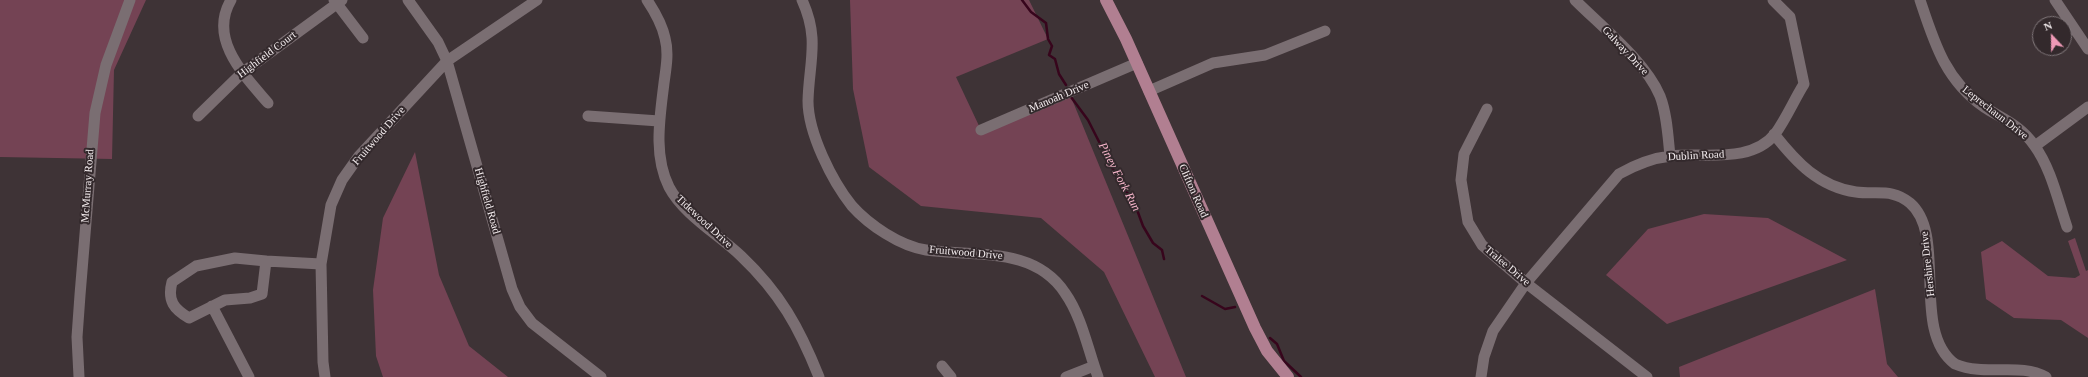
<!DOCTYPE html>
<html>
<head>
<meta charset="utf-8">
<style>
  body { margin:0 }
  #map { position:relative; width:2088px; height:377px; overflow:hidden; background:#3e3336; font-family:Georgia,serif }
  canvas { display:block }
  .north { position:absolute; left:2032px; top:16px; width:40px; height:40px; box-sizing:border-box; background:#33292c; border:1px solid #80777a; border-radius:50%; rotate:338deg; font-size:11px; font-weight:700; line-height:16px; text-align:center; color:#f4edef }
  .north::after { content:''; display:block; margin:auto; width:14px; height:18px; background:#f09ab7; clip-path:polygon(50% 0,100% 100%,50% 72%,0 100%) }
</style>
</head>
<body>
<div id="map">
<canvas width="2088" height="377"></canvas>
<div class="north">N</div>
</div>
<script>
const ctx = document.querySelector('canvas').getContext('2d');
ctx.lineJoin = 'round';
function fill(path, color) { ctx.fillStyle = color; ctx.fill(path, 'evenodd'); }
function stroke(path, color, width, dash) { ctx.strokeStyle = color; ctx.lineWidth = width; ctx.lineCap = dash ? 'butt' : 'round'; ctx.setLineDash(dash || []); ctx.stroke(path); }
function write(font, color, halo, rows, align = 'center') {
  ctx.font = font + ' Georgia,serif'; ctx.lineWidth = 4; ctx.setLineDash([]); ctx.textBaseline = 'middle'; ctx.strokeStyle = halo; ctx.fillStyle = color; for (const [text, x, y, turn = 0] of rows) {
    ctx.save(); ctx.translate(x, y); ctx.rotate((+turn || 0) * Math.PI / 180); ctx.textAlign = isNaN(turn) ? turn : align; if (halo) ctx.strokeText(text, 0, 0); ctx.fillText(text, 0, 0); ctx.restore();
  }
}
const green = new Path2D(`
  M0,0H146L114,70L112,159L0,157Z
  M850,0H1029L1048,39L956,77L981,130L1071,97L1186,377H1155L1104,272L1041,218L921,206L869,167L853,89Z
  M415,152L439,275L469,346L508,377H383L376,356L373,290L383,218Z
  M1704,214L1768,218L1847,260L1667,324L1606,275L1648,229Z
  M2075,238L2086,271L2088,270V338L2061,320L2014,318L1986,299L1981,252L2002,241L2048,276L2075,278L2080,275L2068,241Z
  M1875,289L1887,364L1898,377H1680L1679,367Z`);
const stream = new Path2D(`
  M1022,0L1031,12L1046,23L1048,39L1052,46L1049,55L1055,59L1059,74L1066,85
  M1071,97L1088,120L1122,187L1133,199L1143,226L1153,243L1162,250L1164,259
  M1202,296L1225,309L1235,307
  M1270,338L1277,344L1284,361L1301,377`);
const minor = new Path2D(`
  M231,0C208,39 244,75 268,103
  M334,0L363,38
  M408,0L438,42L447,61L512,289L520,307L532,323L601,377
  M647,0C655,12 662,24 665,38C669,53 666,68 664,83C660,117 653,155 669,187C683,214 719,235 741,256C780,293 799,327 819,377
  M802,0C820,39 809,62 808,101C808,133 832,181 852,206C869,225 900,246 926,250C975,257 1034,246 1065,293C1082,317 1088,350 1098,377
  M1575,0C1601,26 1646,62 1660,96C1667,114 1668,137 1670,156
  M1920,0C1934,42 1945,80 1984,107C2003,119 2020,125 2034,145C2051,168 2058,201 2067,227
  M2055,0L2088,49
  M1149,91L1213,63L1265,55L1325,31
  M1487,109L1464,154L1461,180L1468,222L1482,245L1526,283L1647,377
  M198,116L242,73L342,0
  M588,116L659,121
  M981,130L1137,63
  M1774,134C1796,162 1819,187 1856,192C1877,195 1892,188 1910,203C1948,235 1910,331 1955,364C1986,377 2019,362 2046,377
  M2035,146L2088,107
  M266,261L235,258L196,266L172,282C167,301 174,309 189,318L225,300L250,298L262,294L266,261L321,264
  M212,306L249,377
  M942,366L951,377
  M79,377L77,337L80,295L95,113L106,65L130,0
  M325,377L323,362L321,264L331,205L342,180L359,156L447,61L537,0
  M1066,377L1094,366
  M1481,377L1484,357L1493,331L1526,283L1619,174C1635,165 1652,158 1671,156C1703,152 1751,164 1775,134C1786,119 1794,100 1804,84L1790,17L1773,0`);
const major = new Path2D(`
  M1106,0L1126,39L1255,328L1267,351L1288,377`);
const streetNames = [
  ["Galway Drive",1625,51,47],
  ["Highfield Court",267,55,-37],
  ["Manoah Drive",1059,97,-23],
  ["Leprechaun Drive",1995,113,38],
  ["Fruitwood Drive",379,136,-49],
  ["Dublin Road",1696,156,-3],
  ["McMurray Road",88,186,-86],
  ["Clifton Road",1193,191,66],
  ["Highfield Road",487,201,74],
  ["Tidewood Drive",704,222,43],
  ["Fruitwood Drive",966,253,5],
  ["Hershire Drive",1928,264,-96],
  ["Tralee Drive",1507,266,40]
];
const waterNames = [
  ["Piney Fork Run",1119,177,62]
];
fill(green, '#744354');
stroke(stream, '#37051c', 2.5);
stroke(minor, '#7a6e72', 11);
stroke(major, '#b17f91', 12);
write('11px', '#f4edef', '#33292c', streetNames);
write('italic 12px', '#f8b7cc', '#33292c', waterNames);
</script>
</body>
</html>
